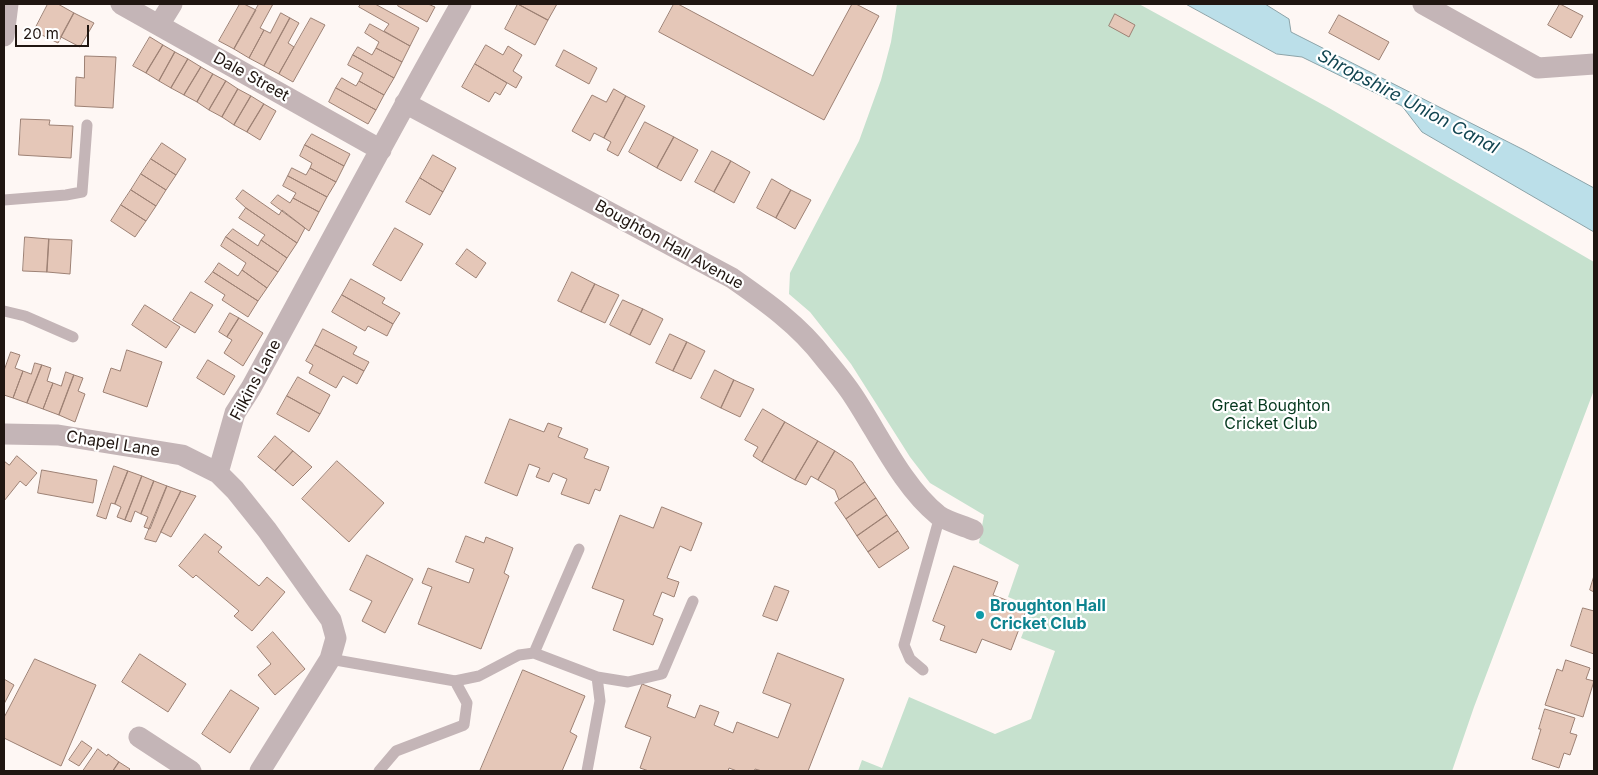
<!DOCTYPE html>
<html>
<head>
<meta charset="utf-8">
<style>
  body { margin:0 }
  #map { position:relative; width:1598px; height:775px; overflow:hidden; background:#fef7f4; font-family:Inter,sans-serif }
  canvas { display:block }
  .frame { position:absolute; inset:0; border:5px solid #201611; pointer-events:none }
  .scale { position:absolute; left:15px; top:25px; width:74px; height:22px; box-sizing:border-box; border:2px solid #201611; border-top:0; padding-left:6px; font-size:15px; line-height:18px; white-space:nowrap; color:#201611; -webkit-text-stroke:4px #fff; paint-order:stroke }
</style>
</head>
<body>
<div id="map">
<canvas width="1598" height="775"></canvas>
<div class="frame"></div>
<div class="scale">20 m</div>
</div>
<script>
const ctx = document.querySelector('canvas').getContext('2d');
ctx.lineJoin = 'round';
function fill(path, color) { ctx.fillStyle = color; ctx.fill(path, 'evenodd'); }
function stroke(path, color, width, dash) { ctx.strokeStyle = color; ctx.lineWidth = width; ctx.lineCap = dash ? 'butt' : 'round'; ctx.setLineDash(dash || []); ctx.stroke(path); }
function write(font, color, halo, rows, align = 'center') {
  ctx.font = font + ' Inter,sans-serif'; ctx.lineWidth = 4.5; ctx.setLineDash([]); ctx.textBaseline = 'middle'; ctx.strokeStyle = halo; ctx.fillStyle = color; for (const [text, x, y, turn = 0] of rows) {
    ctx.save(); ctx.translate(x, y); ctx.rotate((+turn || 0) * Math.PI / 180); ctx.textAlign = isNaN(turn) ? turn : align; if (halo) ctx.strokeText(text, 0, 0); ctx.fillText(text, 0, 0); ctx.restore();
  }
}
const green = new Path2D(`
  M897,4H1139L1329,108L1594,262V390L1474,707L1452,771H858L862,760L882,768L909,697L995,734L1031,719L1055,651L1021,638L1033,607L1008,597L1019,565L979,543L984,515L930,483L910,457L851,364L810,312L789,294L790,273L859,141L881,80L891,42Z`);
const water = new Path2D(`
  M1186,4H1265L1289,19L1291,32L1524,150L1594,188V232L1422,132L1402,106L1302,57L1277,54Z`);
const building = new Path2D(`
  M48,4H58L74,13L58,43L34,31Z
  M240,4H244L256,10L234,49L219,41Z
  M259,4H273L260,28L264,30L249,58L234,49Z
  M361,4H375L419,28L410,46L384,31L389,24L359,7Z
  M399,4H428L435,7L427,22L398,6Z
  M518,4H557L548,20Z
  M518,4L548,20L535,45L505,29Z
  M674,4H678L813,76L852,4H856L879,16L824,120L659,32Z
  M1560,4L1583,16L1571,38L1548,25Z
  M74,13L94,23L80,47L61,37Z
  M281,13L290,18L264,66L249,58L264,30L270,33Z
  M1115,14L1135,25L1129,37L1109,26Z
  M1339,15L1389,42L1379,60L1329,33Z
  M290,18L299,23L288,43L294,47L279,74L264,66Z
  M311,18L325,25L293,82L279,74Z
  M370,24L410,46L402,62L376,48L379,42L365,33Z
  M150,37L163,45L146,73L133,66Z
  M163,45L175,52L159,81L146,73Z
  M486,45L503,55L508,46L522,55L513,71L522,77L516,88L475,64Z
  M358,47L372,55L376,48L402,62L394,78L353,55Z
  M564,50L597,68L589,84L556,66Z
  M175,52L188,59L171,88L159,81Z
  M353,55L394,78L384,95L359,81L363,73L348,65Z
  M85,56L116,57L113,108L75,106L76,77L84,78Z
  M188,59L201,67L184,95L171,88Z
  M475,64L507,83L500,95L495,92L489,102L462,87Z
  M201,67L213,74L197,102L184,95Z
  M213,74L226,81L209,110L197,102Z
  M342,78L356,86L359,81L384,95L376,110L336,88Z
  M226,81L238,89L222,117L209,110Z
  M336,88L376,110L368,124L329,102Z
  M238,89L251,96L234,125L222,117Z
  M614,89L626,96L604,138L594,133L590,141L572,131L592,95L606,102Z
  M251,96L264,104L247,132L234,125Z
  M626,96L645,106L618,156L607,150L611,142L604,138Z
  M264,104L276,111L260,140L247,132Z
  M21,119L50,120L49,125L73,126L71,158L19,155Z
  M645,122L674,137L657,168L629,152Z
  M312,134L350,154L344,166L305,145Z
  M674,137L698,150L681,181L657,168Z
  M162,143L186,159L176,175L151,159Z
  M305,145L344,166L336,182L310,168L312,163L300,156Z
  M712,151L731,161L714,192L695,182Z
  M433,155L456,168L443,192L420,178Z
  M151,159L176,175L166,190L141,174Z
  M731,161L750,172L734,203L714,192Z
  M292,168L306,175L310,168L336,182L327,197L288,176Z
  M141,174L166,190L156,206L131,190Z
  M288,176L327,197L319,212L293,198L296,193L283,186Z
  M420,178L443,192L430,215L406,202Z
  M772,179L791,190L776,218L757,208Z
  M131,190L156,206L146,221L121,205Z
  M243,190L279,215L282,210L305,228L297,243L246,208L236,199Z
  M791,190L811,200L795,229L776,218Z
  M278,195L290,203L293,198L319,212L309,231L271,203Z
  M121,205L146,221L135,237L111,221Z
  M246,208L297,243L287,258L261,240L265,235L239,218Z
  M395,228L423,244L401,281L373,265Z
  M233,229L258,246L261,240L287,258L278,272L226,237Z
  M25,237L49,239L47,272L23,271Z
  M226,237L278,272L267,288L242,270L246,263L221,246Z
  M49,239L72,240L70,274L47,272Z
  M467,249L486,263L476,278L456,264Z
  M219,263L238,276L242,270L267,288L258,301L213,272Z
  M213,272L258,301L248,317L222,300L225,295L205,282Z
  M572,272L595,284L581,312L558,301Z
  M351,279L385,298L382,303L400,313L393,324L342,295Z
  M595,284L619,295L605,323L581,312Z
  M191,292L213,305L195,333L173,320Z
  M342,295L393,324L387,336L368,326L365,331L332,312Z
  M623,300L643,309L630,335L610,325Z
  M145,305L180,327L166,348L132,325Z
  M643,309L663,319L650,345L630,335Z
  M230,313L239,318L227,337L219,332Z
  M239,318L263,333L243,366L224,353L232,340L227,337Z
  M323,329L357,347L353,354L369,362L364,371L315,345Z
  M670,334L687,342L673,371L656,363Z
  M687,342L705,351L691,379L673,371Z
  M315,345L364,371L357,384L343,376L336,388L309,373L313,365L306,361Z
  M127,350L162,362L147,407L103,392L111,368L120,371Z
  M11,352L20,355L15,368L23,371L13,398L4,395V371Z
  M208,360L235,376L224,395L197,378Z
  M35,363L42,365L27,403L13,398L23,371L31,374Z
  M42,365L51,368L47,381L53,383L43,409L27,403Z
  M715,370L734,380L721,408L701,398Z
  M66,372L74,375L59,415L43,409L53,383L61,386Z
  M74,375L83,378L78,391L85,394L75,422L59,415Z
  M298,377L330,395L320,414L287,396Z
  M734,380L754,389L740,417L721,408Z
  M287,396L320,414L309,432L277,414Z
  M763,409L785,422L762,462L753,456L758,447L745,440Z
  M510,419L544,432L548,423L562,428L558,437L588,449L584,458L609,467L600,491L595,489L589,504L561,494L567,479L553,473L549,482L536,477L540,468L529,464L517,496L485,483Z
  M785,422L818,441L795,480L762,462Z
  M275,436L293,451L275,471L258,457Z
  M818,441L835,451L818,480L811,476L806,485L795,480Z
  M293,451L312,467L293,486L275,471Z
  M835,451L852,462L865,482L839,500L835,490L818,480Z
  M17,456L37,473L26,486L20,481L4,501V461L9,465Z
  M337,461L384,503L349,542L302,499Z
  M114,466L128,471L115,504L111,503L106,519L97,516Z
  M42,470L97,480L93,503L38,493Z
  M128,471L142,476L125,520L117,517L121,507L115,504Z
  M142,476L154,481L141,514L135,511L131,522L125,520Z
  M154,481L167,486L150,529L144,527L148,517L141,514Z
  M865,482L876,498L846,519L835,503Z
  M167,486L181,491L156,542L145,539Z
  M181,491L196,496L171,537L161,532Z
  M876,498L887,515L857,536L846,519Z
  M662,507L702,523L691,551L680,546L667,578L679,582L674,597L662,592L653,615L663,619L653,645L613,630L624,600L592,588L620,515L653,528Z
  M887,515L898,531L868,552L857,536Z
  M898,531L909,548L879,568L868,552Z
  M205,534L222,547L218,552L259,586L267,577L285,592L252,631L234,616L239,611L196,575L193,578L179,566Z
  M466,536L484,543L486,537L513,548L504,573L509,576L481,649L418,624L432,587L422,583L428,568L469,583L474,569L456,562Z
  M367,555L413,579L385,633L362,621L372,601L350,590Z
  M954,566L998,582L993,595L1027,608L1011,650L982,639L976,653L940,640L945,626L933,621Z
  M1594,576V592L1590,590Z
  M775,586L789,591L777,621L763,616Z
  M1583,608L1594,611V654L1571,646Z
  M273,632L305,669L275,695L258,675L271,664L257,647Z
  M778,653L844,679L808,771H762L755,769L754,771H737L729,768L728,771H649L640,768L651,737L625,727L642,684L671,695L667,707L695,718L700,705L719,712L714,725L733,733L737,722L778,738L791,704L763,693Z
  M140,654L186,684L168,712L122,682Z
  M35,659L96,685L61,766L4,738V718Z
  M1566,660L1590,668L1586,679L1594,681L1583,717L1545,705L1557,669L1562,671Z
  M523,670L585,696L570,732L577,736L562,771H480Z
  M4,679L14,685L4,704Z
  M231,690L259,708L230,753L202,734Z
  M1545,709L1575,718L1570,733L1577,735L1570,755L1564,753L1559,768L1532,759L1541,729H1539Z
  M82,741L92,748L79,766L69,760Z
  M98,749L107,756L108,754L119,762L113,771H83Z
  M119,762L130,769L128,771H113Z`);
const lane = new Path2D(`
  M4,200L66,195L82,192L87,125
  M4,311L25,316L73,337
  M534,653L579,549
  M330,659L455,681L479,676L519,655L534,653L597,677L628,682L662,674L693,601
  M923,670L910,659L904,645L940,516
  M379,771L396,751L464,725L467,703L455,681
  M587,771L600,701L597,677`);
const street = new Path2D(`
  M121,4L381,150
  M1423,4L1538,68L1594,64
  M159,25L172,4
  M4,36L8,4
  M405,103L732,278C765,301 799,325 824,358C834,370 845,383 854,397C879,435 903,487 938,515C948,522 962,525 973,530
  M4,434L58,435L182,455L218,473
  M139,737L191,771
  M260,771L330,659L336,638L331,620L267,530L235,490L218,473L235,413L251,388C321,260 389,131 461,4`);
const markers = [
  [980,615,5,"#0f9aa8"]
];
const streetNames = [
  ["Dale Street",251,77,29],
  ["Boughton Hall Avenue",669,245,29],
  ["Filkins Lane",256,380,-62],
  ["Chapel Lane",113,444,9]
];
const parkNames = [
  ["Great Boughton",1271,406],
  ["Cricket Club",1271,424]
];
const cultureNames = [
  ["Broughton Hall",990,606],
  ["Cricket Club",990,624]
];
const waterNames = [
  ["Shropshire Union Canal",1408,102,28]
];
fill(green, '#c6e1ce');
fill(water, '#bbdfe9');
stroke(water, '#8ca3a8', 1);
fill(building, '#e5c7b8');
stroke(building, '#9d8174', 1);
stroke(lane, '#c4b5b7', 11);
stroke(street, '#c4b5b7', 21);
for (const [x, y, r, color] of markers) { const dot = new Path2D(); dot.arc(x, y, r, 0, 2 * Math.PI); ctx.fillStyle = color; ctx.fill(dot); stroke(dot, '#fff', 2); }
write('16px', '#201611', '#fff', streetNames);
write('16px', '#05381e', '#fff', parkNames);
write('bold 16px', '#0d838f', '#fff', cultureNames, 'left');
write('italic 18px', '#124551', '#fff', waterNames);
</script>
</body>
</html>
